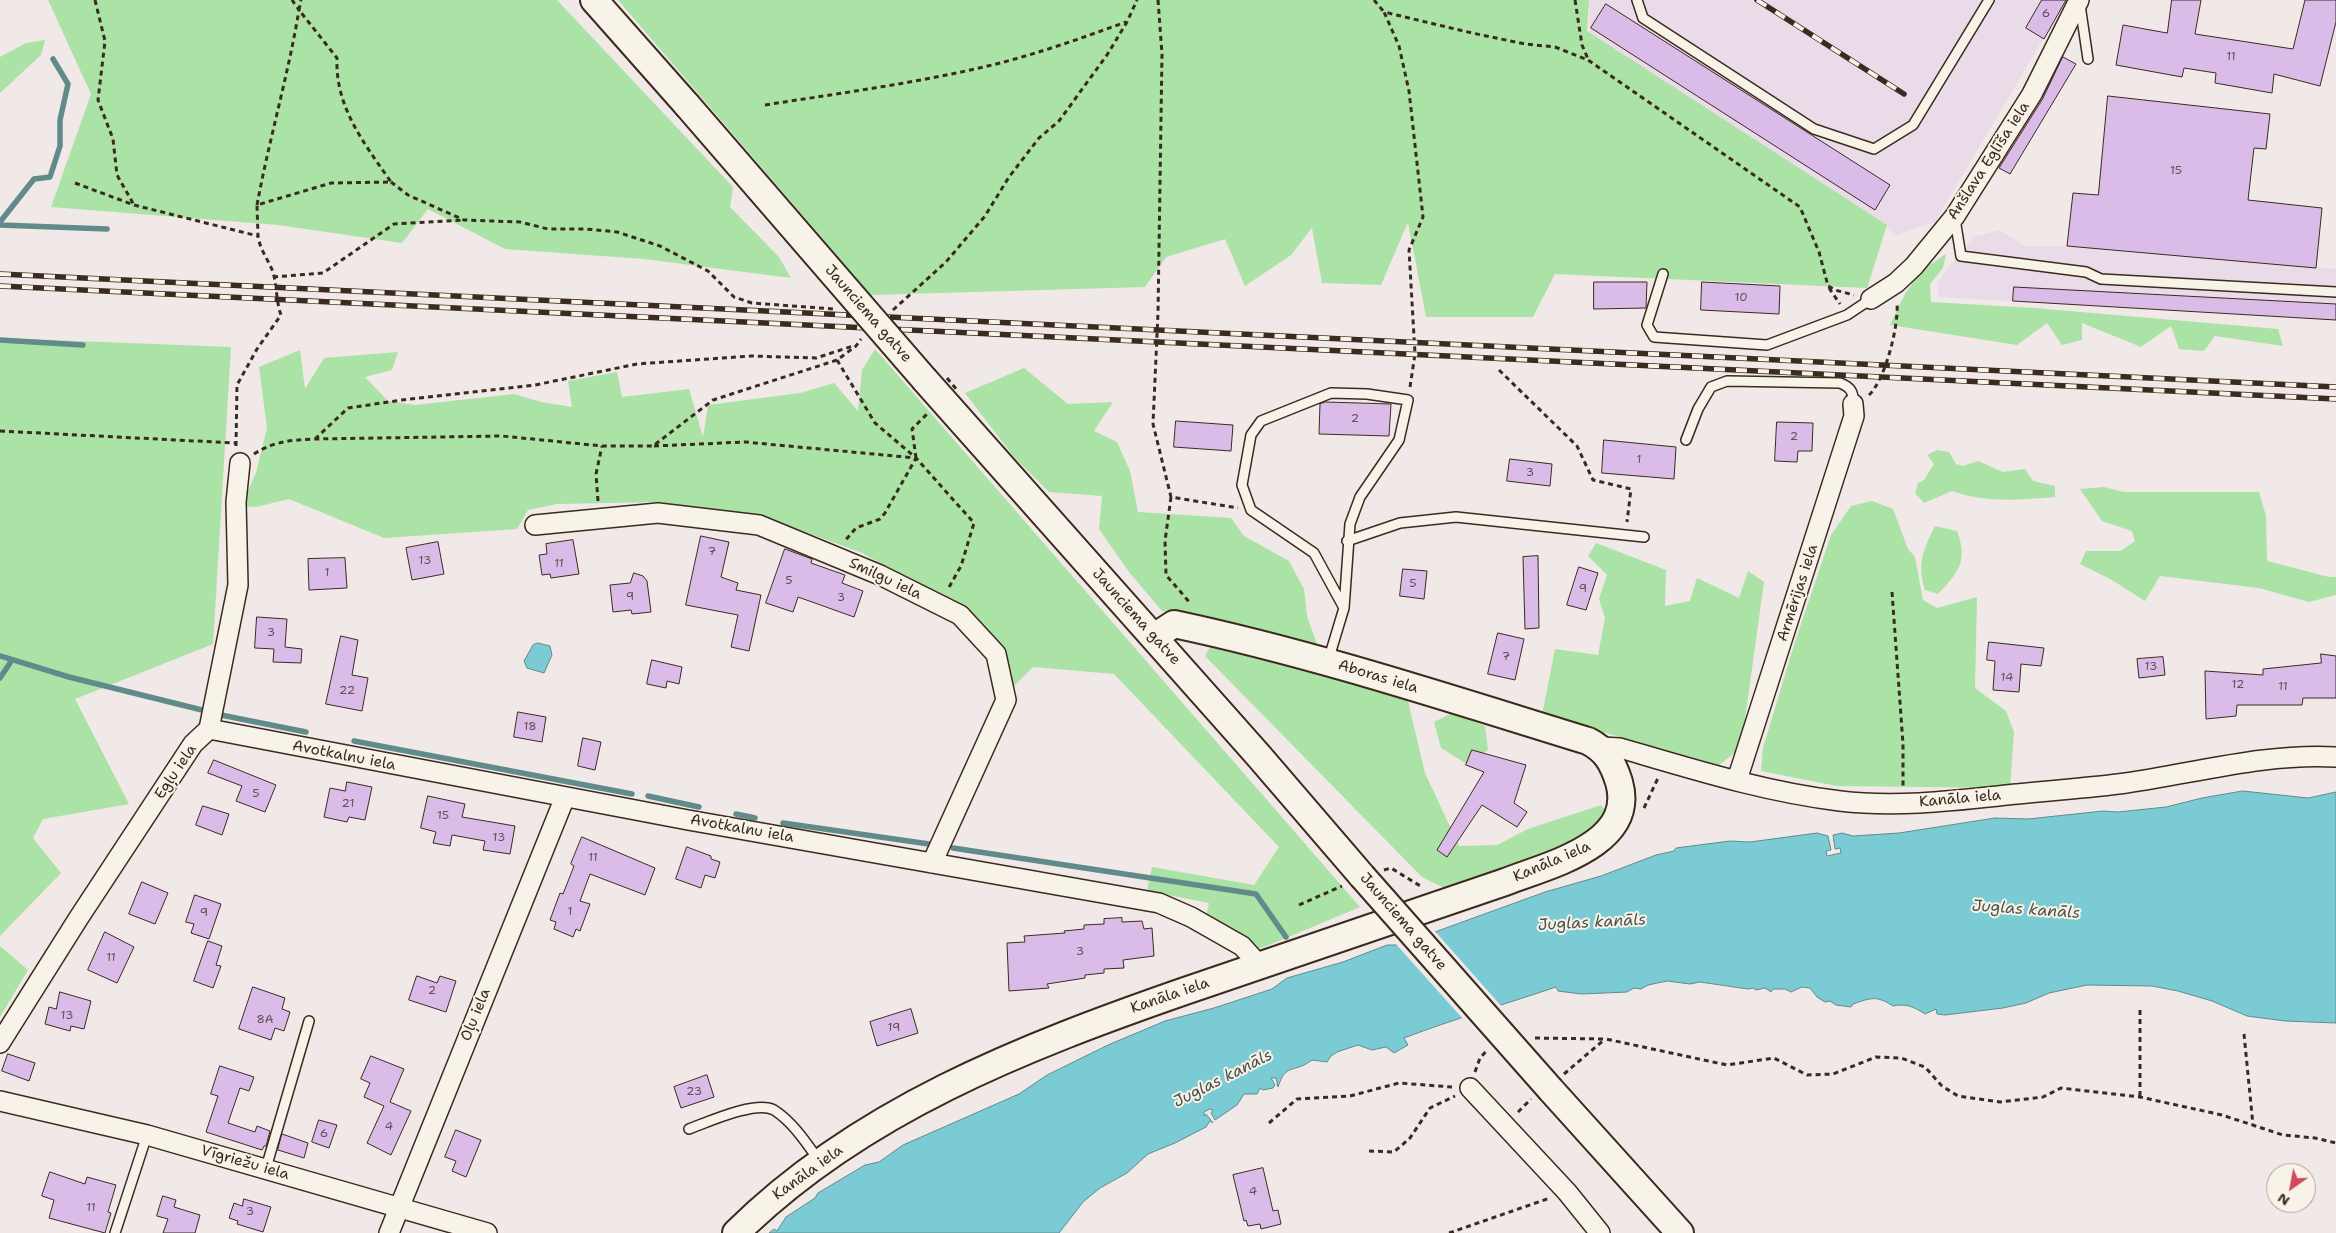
<!DOCTYPE html>
<html>
<head>
<meta charset="utf-8">
<style>
  body { margin:0 }
  #map { position:relative; width:2336px; height:1233px; overflow:hidden; background:#f1e8e8; font-family:"Shantell Sans",sans-serif }
  canvas { display:block }
  .north { position:absolute; left:2266px; top:1163px; width:50px; height:50px; box-sizing:border-box; background:#f7f3e8; border:1px solid #aca397; border-radius:50%; rotate:213deg; font-size:14px; font-weight:700; line-height:20px; text-align:center; color:#3b2a1e }
  .north::after { content:''; display:block; margin:auto; width:18px; height:22px; background:#d1495b; clip-path:polygon(50% 0,100% 100%,50% 72%,0 100%) }
</style>
</head>
<body>
<div id="map">
<canvas width="2336" height="1233"></canvas>
<div class="north">N</div>
</div>
<script>
const ctx = document.querySelector('canvas').getContext('2d');
ctx.lineJoin = 'round';
function fill(path, color) { ctx.fillStyle = color; ctx.fill(path, 'evenodd'); }
function stroke(path, color, width, dash) { ctx.strokeStyle = color; ctx.lineWidth = width; ctx.lineCap = dash ? 'butt' : 'round'; ctx.setLineDash(dash || []); ctx.stroke(path); }
function write(font, color, halo, rows, align = 'center') {
  ctx.font = font + ' "Shantell Sans",sans-serif'; ctx.lineWidth = 4; ctx.setLineDash([]); ctx.textBaseline = 'middle'; ctx.strokeStyle = halo; ctx.fillStyle = color; for (const [text, x, y, turn = 0] of rows) {
    ctx.save(); ctx.translate(x, y); ctx.rotate((+turn || 0) * Math.PI / 180); ctx.textAlign = isNaN(turn) ? turn : align; if (halo) ctx.strokeText(text, 0, 0); ctx.fillText(text, 0, 0); ctx.restore();
  }
}
const built = new Path2D(`
  M1589,0H2066L1935,222L1897,235L1590,38Z
  M2000,230L2025,246H2067L2336,269V320L1939,297L1937,283L1973,237Z`);
const green = new Path2D(`
  M48,0H557L733,187L730,207L779,257L791,278L644,259L505,249L428,209L402,243L278,225L51,207L91,94Z
  M618,0H1589L1587,31L1887,225L1867,288L1555,274L1533,317H1426L1408,222L1381,285L1322,283L1312,228L1291,255L1245,286L1225,239L1166,257L1145,287L871,295Z
  M45,40L41,55L0,93V57L26,43Z
  M1946,254L1943,268L1930,284L1931,302L2034,308L2278,329L2283,346L2215,336L2204,351L2179,349L2171,326L2141,347L2082,323V340L2062,345L2047,323L2017,345L1890,325C1906,291 1913,274 1946,254Z
  M0,338L231,347L213,644L75,699L129,804L43,819L33,838L61,873L0,936Z
  M875,349L1360,907L1267,946L1238,955L1203,929L1209,903L1147,891L1152,867L1254,885L1279,847L1114,674L1033,667L1005,695L1007,687L960,608L862,553L762,516L658,502L557,504L528,510L517,529L384,538L289,499L256,507L241,506L256,473L267,428L259,367L300,350L305,389L324,358L398,352L392,370L365,377L388,401L415,405L514,394L541,402L572,407L568,381L617,372L622,397L689,389L703,437L708,405L800,393L834,383L858,411L862,370Z
  M1024,368L1068,404L1113,402L1094,431L1117,442L1130,471L1138,512L1231,518L1244,536L1289,561L1304,589L1307,616L1318,647L1162,611L1129,572L1099,529L1102,496L1049,492L1014,457L965,393Z
  M1937,450L1949,452L1956,464L1963,466L1978,461L2003,472L2025,469L2033,481L2055,486V497C2019,500 1986,503 1952,491L1924,503L1915,493L1918,483L1924,480L1934,464L1927,455Z
  M2104,487L2124,492H2259L2266,516L2267,561L2329,577H2336V595L2309,602L2259,588L2160,576L2145,601L2112,580L2080,564L2086,551H2121L2135,541L2132,531L2102,521L2080,489Z
  M1872,501L1893,509L1908,549L1915,557L1923,600L1937,608L1977,597L1975,688L2006,711L2014,732L2010,788L1837,786L1761,771L1763,748L1794,645L1831,535L1851,506Z
  M1935,526L1957,531C1968,561 1959,572 1938,594L1925,590C1917,564 1923,550 1935,526Z
  M1596,543L1666,570L1665,606L1690,601L1697,578L1739,598L1748,571L1764,582L1741,748L1719,765L1542,715L1555,649L1598,655L1605,618L1599,599L1607,575L1588,556Z
  M1210,647L1249,654L1407,697L1425,773L1459,846L1497,845L1528,829L1601,805L1609,815L1591,833L1448,890L1422,877L1205,656Z
  M1452,713L1485,726L1488,750L1467,764L1441,748L1434,722Z
  M0,946L28,970L0,1017Z`);
const water = new Path2D(`
  M538,643L550,646L552,655L544,673L527,668L524,661L533,645Z
  M2243,791L2308,798L2336,792V1023L2285,1021L2247,1016L2212,1001L2178,991L2152,986L2087,985L2049,993L2026,1003L2003,1008L1945,1015L1937,1014L1936,1009L1925,1014C1914,1007 1906,1003 1893,1006C1876,995 1871,998 1853,1004L1851,1007L1836,1005L1830,1001L1825,1002L1817,997L1810,988L1802,987L1791,992L1785,989H1773L1771,992L1765,988L1756,990L1753,988L1748,989L1700,982L1690,984L1667,981L1648,985L1641,989L1634,988L1627,992L1581,994L1558,991L1556,987C1506,1004 1454,1019 1404,1038L1408,1045L1394,1053L1386,1047L1372,1050L1358,1045L1337,1052L1331,1056L1327,1062L1312,1060C1294,1074 1286,1062 1278,1087L1276,1078H1271L1275,1085L1273,1088L1263,1090L1260,1088L1257,1094H1244L1237,1105L1215,1120L1211,1113L1213,1110L1210,1109L1204,1112V1116L1206,1114L1213,1123L1210,1121L1206,1127L1175,1143L1148,1154L1127,1173L1100,1188L1083,1202L1059,1233H769L774,1229L777,1231L786,1217L815,1198L818,1193L865,1165L879,1162L903,1145L1019,1094L1047,1075L1108,1045L1165,1021L1214,1008L1272,989L1287,978L1343,962L1387,945H1399L1545,892L1601,876L1656,855L1674,851L1676,848L1730,841L1750,842L1817,833L1828,836L1831,850L1826,851L1827,856L1841,853L1840,848L1835,849L1833,835L1842,833L1853,836L1899,833L1995,818L2028,819L2103,811L2118,812L2166,807L2202,798Z`);
const pier = new Path2D(`
  M1433,929L1503,1008L1463,1019L1395,943Z`);
const stream = new Path2D(`
  M0,222L34,179L50,177L60,146V120L68,84L53,59
  M0,225L107,229
  M0,340L83,345
  M0,656L69,677L206,711
  M0,678L12,660
  M221,715L306,732
  M354,741L632,794
  M648,796L699,807
  M736,814L755,818
  M783,823L929,844
  M953,848L1256,894L1286,937`);
const building = new Path2D(`
  M2042,0H2066L2044,39L2026,28Z
  M2172,0H2201L2195,34L2293,49L2305,0H2336V22L2320,86L2274,74L2272,93L2215,83L2216,73L2184,68L2182,77L2116,65L2123,25L2167,33Z
  M1606,4L1890,185L1875,210L1591,28Z
  M2063,57L2076,64L2010,174L1999,168L2042,100Z
  M2108,96L2270,114L2266,149L2254,148L2248,200L2322,208L2316,268L2067,246L2073,193L2098,195Z
  M1594,282H1647L1646,308L1594,309Z
  M1702,282L1780,286L1779,314L1701,310Z
  M2014,287L2336,304V320L2013,301Z
  M1326,402L1391,404L1389,436L1319,434L1320,404Z
  M1176,421L1233,425L1231,451L1174,447Z
  M1777,422L1813,423L1812,451H1798L1797,462L1775,461Z
  M1604,440L1676,447L1674,479L1602,473Z
  M1510,459L1552,464L1550,486L1507,481Z
  M701,536L729,542L721,577L738,583L736,590L761,595L749,651L731,647L738,615L686,605Z
  M573,540L579,574L551,578L550,574L542,575L539,555L547,554L546,544Z
  M438,542L444,574L412,580L406,548Z
  M785,549L812,559L811,563L845,575L842,583L863,591L854,617L798,597L793,612L766,603Z
  M1538,556L1539,628L1525,629L1523,557Z
  M345,558L347,588L309,590L308,559Z
  M1579,567L1598,573L1586,610L1567,605Z
  M1403,569L1427,571L1424,599L1400,596Z
  M634,573L643,576L647,581L651,612L632,614L631,610L613,612L610,585L630,583Z
  M257,617L287,619L285,647L302,649L301,663L273,662L274,649L255,648Z
  M1498,633L1524,639L1515,680L1488,674Z
  M341,636L358,640L352,675L368,678L362,711L326,704Z
  M1989,642L2044,648L2041,666L2021,664L2019,692L1993,690L1995,661L1987,660Z
  M2321,654L2336,656V698H2303L2302,705H2237L2236,716L2206,719L2205,671L2263,675V669L2321,663Z
  M2163,657L2165,675L2139,678L2137,659Z
  M652,660L682,667L679,684L667,681L666,688L647,684Z
  M518,712L546,717L542,742L514,737Z
  M583,738L601,742L595,770L578,766Z
  M1472,750L1526,765L1514,803L1527,812L1517,827L1482,805L1447,857L1437,850L1484,772L1466,765Z
  M214,760L276,785L265,812L236,801L242,786L208,773Z
  M347,782L372,787L365,820L349,817L347,822L324,817L330,788L345,791Z
  M428,796L465,804L462,817L515,826L510,854L483,850L485,841L452,835L450,846L433,843L436,832L421,828Z
  M203,806L229,814L222,835L196,825Z
  M582,837L655,868L645,895L590,874L580,901L590,904L580,931L576,929L573,937L554,929L556,922L550,920L560,893L563,894L574,866L571,864Z
  M687,847L711,856V859L720,862L715,878L705,875L701,888L676,879Z
  M142,882L168,893L155,924L129,914Z
  M195,895L221,904L209,939L191,933L194,924L186,922Z
  M1122,918V922L1142,921L1144,929L1152,928L1154,956L1123,960L1124,968L1104,969V973L1085,975V978L1047,984L1049,988L1009,991L1007,943L1025,942L1024,936L1065,933L1064,931L1084,929V925L1104,924V919Z
  M105,932L134,947L117,983L88,970Z
  M208,941L222,946L216,965L221,966L213,988L194,981Z
  M417,976L437,983L440,976L456,981L446,1012L409,1000Z
  M253,987L285,998L282,1009L290,1012L284,1031L275,1028L271,1040L239,1029Z
  M60,992L91,1001L84,1029L71,1026L70,1031L45,1024L49,1007L56,1009Z
  M911,1009L918,1033L877,1046L870,1022Z
  M8,1054L35,1063L29,1081L2,1071Z
  M371,1056L404,1069L390,1102L411,1111L391,1155L367,1143L384,1106L364,1097L370,1083L361,1079Z
  M220,1066L254,1077L249,1091L240,1088L228,1123L255,1132L257,1126L270,1131L266,1146H264L262,1150L206,1132L218,1096L211,1094Z
  M707,1075L714,1097L681,1108L674,1087Z
  M319,1120L337,1125L329,1148L312,1142Z
  M456,1130L481,1140L466,1177L452,1171L456,1161L445,1157Z
  M282,1134L308,1143L304,1158L278,1150Z
  M1263,1168L1273,1211L1278,1210L1281,1224L1261,1229L1260,1224L1248,1226L1246,1220L1244,1221L1233,1175Z
  M50,1172L85,1184L87,1177L116,1185L108,1212L111,1213L105,1233L49,1218L54,1200L42,1196Z
  M163,1196L176,1200L174,1207L200,1215L195,1233H163L168,1219L157,1216Z
  M244,1199L271,1207L263,1232L237,1224L238,1221L229,1218L234,1203L242,1206Z`);
const path = new Path2D(`
  M95,0L105,41L98,100L113,139L117,175L134,205
  M1158,0L1162,54L1158,313L1153,424L1171,497L1238,508
  M1374,0L1384,12
  M1575,0L1582,45L1588,59
  M765,105C841,93 917,83 992,65C1037,54 1082,38 1126,22
  M391,182L408,195L464,220L520,222L548,229H586L617,232L660,246L708,271L734,297L752,303L834,309
  M75,183L134,205L258,236L257,205L331,183L391,182C364,143 335,107 337,58L299,10L301,0
  M257,205C269,140 288,76 299,10L292,0
  M273,277L323,273L394,224L463,220
  M1829,288L1840,304
  M893,310L946,262L985,216L1009,177L1039,138L1059,121L1107,55L1127,22L1137,0
  M837,360L875,423L916,458L885,513L880,519L856,528L844,542
  M1499,370L1577,446L1593,480L1631,489L1627,522
  M1410,387L1415,354L1409,250L1423,217L1409,91L1399,46L1384,12L1472,33L1525,44L1555,47L1588,60L1800,207L1819,252L1828,286L1835,290L1854,295
  M1869,395C1885,380 1899,326 1897,303
  M0,431L235,443
  M315,439L348,408L402,400L535,385L637,364L751,356L816,358L853,346
  M236,446L237,385L257,349L281,315C276,301 277,286 273,272C268,259 260,250 258,236
  M654,446L745,442L916,458L974,523L961,566L948,589
  M254,454C274,441 292,440 315,439L502,436L602,446H653L713,400L837,360L856,346L861,339
  M916,458L912,429L927,414
  M1171,497L1165,541L1166,575L1191,604
  M598,501L596,474L602,446
  M1892,592L1903,744V786
  M1644,808L1658,778
  M1384,870L1391,868L1422,887
  M1299,905L1342,886
  M2140,1010V1097
  M2244,1034L2253,1125
  M1535,1038L1606,1039L1727,1065L1774,1058L1807,1075L1833,1074L1876,1057L1901,1058L1925,1067L1942,1086L1958,1096L2000,1102L2043,1097L2061,1088L2140,1097L2222,1115L2283,1135L2315,1138L2336,1143
  M1475,1072L1480,1058L1488,1049
  M1564,1074L1605,1039
  M1518,1112L1531,1099
  M1269,1123L1297,1099L1350,1096L1399,1083L1452,1087
  M1369,1151L1394,1152L1410,1138L1430,1108L1455,1096
  M1449,1233L1550,1198`);
const lane = new Path2D(`
  M1637,0L1643,18L1814,129L1874,149L1913,125L1989,0
  M2080,5L2088,59
  M1955,219L1961,256L2086,272L2101,279L2336,292
  M1663,274L1647,325L1654,337L1767,345L1847,315L1871,299
  M1686,440L1698,409L1711,387L1727,381L1840,383C1851,387 1854,393 1853,404
  M1347,541L1400,523L1456,517L1644,537
  M1328,661L1344,608L1350,524L1360,497L1399,440L1408,400L1367,394L1331,393L1261,421L1251,435L1242,485L1251,510L1314,553L1344,608
  M689,1129C708,1122 756,1100 774,1110C793,1122 807,1144 820,1162
  M266,1168L309,1021
  M115,1233L147,1135`);
const street = new Path2D(`
  M1871,299L1896,283L1914,266L1955,216L2032,94L2079,0
  M535,525L658,513L759,525L880,575L960,615L996,654L1006,700L932,863
  M209,729L688,820L1159,903L1191,917L1242,946L1259,965
  M1601,747L1620,748C1692,769 1765,792 1840,801C1899,808 1959,800 2017,794C2054,790 2090,788 2126,783C2196,773 2265,753 2336,757
  M1737,780L1854,416L1853,404
  M0,1043L78,919L193,744L209,729L238,585L236,502L240,463
  M1470,1088L1567,1192L1600,1233
  M0,1101L147,1135L487,1233
  M389,1233L565,797`);
const secondary = new Path2D(`
  M594,0L687,105
  M925,380L1258,755L1362,876
  M1551,1090L1680,1233
  M736,1233C859,1111 1024,1047 1185,991C1291,954 1398,919 1505,882C1548,865 1637,845 1619,782C1613,763 1606,750 1588,741C1451,699 1315,654 1174,624L1154,637`);
const rail = new Path2D(`
  M1757,0L1904,94
  M0,274L2336,387
  M0,286L2336,399`);
const pathBridge = new Path2D(`
  M947,378L957,390`);
const secondaryBridge = new Path2D(`
  M687,105L925,380
  M1362,876L1551,1090`);
const numberNames = [
  ["6",2046,14],
  ["11",2231,57],
  ["15",2176,171],
  ["10",1741,298],
  ["2",1355,419],
  ["2",1794,437],
  ["1",1639,460],
  ["3",1530,473],
  ["7",712,552],
  ["13",425,561],
  ["11",559,564],
  ["1",327,573],
  ["5",789,581],
  ["5",1413,584],
  ["9",1583,589],
  ["9",630,597],
  ["3",841,598],
  ["3",271,633],
  ["7",1506,657],
  ["13",2151,667],
  ["14",2007,678],
  ["12",2238,685],
  ["11",2283,687],
  ["22",347,691],
  ["18",530,727],
  ["5",256,794],
  ["21",348,804],
  ["15",443,816],
  ["13",499,838],
  ["11",593,858],
  ["1",570,912],
  ["9",204,913],
  ["3",1080,952],
  ["11",111,958],
  ["2",432,991],
  ["13",67,1016],
  ["8A",265,1020],
  ["19",894,1028],
  ["23",694,1092],
  ["4",389,1127],
  ["6",324,1134],
  ["4",1253,1192],
  ["11",91,1208],
  ["3",250,1212]
];
const streetNames = [
  ["Anšlava Eglīša iela",1989,161,-57],
  ["Jaunciema gatve",868,314,49],
  ["Smilgu iela",885,579,25],
  ["Armērijas iela",1798,593,-72],
  ["Jaunciema gatve",1136,617,48],
  ["Aboras iela",1378,677,17],
  ["Avotkalnu iela",344,756,11],
  ["Egļu iela",176,772,-56],
  ["Kanāla iela",1960,799,-5],
  ["Avotkalnu iela",742,829,10],
  ["Kanāla iela",1552,862,-23],
  ["Jaunciema gatve",1403,922,49],
  ["Kanāla iela",1170,996,-19],
  ["Oļu iela",476,1015,-68],
  ["Vīgriežu iela",245,1163,16],
  ["Kanāla iela",808,1173,-36]
];
const waterNames = [
  ["Juglas kanāls",2026,910,4],
  ["Juglas kanāls",1592,923,-3],
  ["Juglas kanāls",1223,1079,-27]
];
fill(built, '#eadbe8');
fill(green, '#abe2a6');
fill(water, '#7acbd3');
stroke(water, '#618b8b', 1);
fill(pier, '#f1e8e8');
stroke(stream, '#618b8b', 5.5);
fill(building, '#dbbce9');
stroke(building, '#3b2a1e', 1);
stroke(lane, '#3b2a1e', 12);
stroke(street, '#3b2a1e', 22);
stroke(secondary, '#3b2a1e', 30);
stroke(path, '#3b2a1e', 3, [5, 4]);
stroke(lane, '#f7f3e8', 9);
stroke(street, '#f7f3e8', 19);
stroke(secondary, '#f7f3e8', 26);
stroke(rail, '#3b2a1e', 5.5);
stroke(rail, '#f7f3e8', 4, [11]);
stroke(secondaryBridge, '#3b2a1e', 30, []);
stroke(pathBridge, '#3b2a1e', 3, [5, 4]);
stroke(secondaryBridge, '#f7f3e8', 26);
write('12px', '#634e51', null, numberNames);
write('15px', '#3b2a1e', '#f7f3e8', streetNames);
write('italic 16px', '#4b524b', '#f7f3e8', waterNames);
</script>
</body>
</html>
